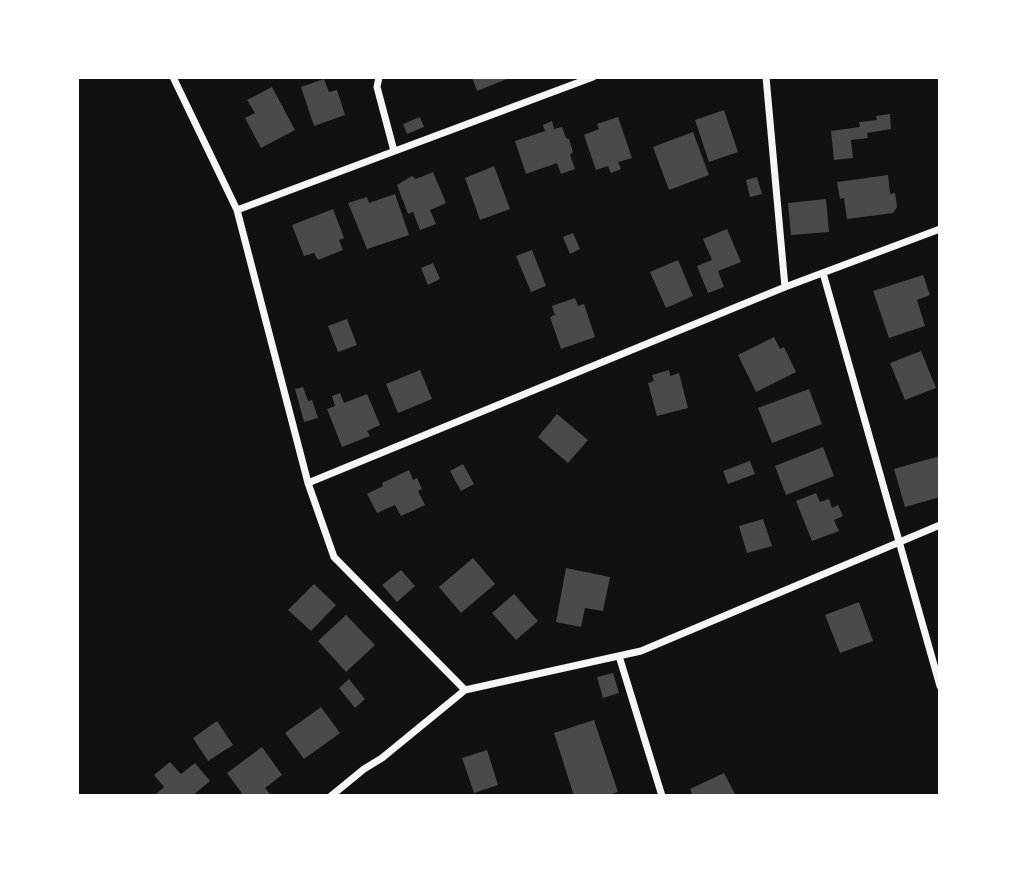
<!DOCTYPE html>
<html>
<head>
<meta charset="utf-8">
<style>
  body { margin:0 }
  #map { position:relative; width:1017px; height:873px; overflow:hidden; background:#111; font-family:Montserrat,sans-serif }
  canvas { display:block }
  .frame { position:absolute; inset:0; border:79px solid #fff; pointer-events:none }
</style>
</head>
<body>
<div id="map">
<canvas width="1017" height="873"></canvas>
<div class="frame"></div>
</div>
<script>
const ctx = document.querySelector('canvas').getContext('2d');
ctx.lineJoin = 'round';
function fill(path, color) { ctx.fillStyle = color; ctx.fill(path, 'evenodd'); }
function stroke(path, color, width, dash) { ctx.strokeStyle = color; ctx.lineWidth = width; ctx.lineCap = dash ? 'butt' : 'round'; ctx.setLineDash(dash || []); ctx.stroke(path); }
const building = new Path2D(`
  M472,77H512L477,91Z
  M324,79L329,92L337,90L345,115L314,126L301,87Z
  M272,87L295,130L261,148L245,118L255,113L247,100Z
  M724,110L738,152L709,162L695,120Z
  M890,114L891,129L867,133L868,138L851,140L853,158L834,160L831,131L860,127L859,122L877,120L876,116Z
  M420,117L424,127L407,134L403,124Z
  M618,117L632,158L618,162L621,169L611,173L608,166L596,170L584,135L599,129L597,124Z
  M552,121L554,129L562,127L566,138L569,139L573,152L570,155L575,169L561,174L557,163L526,174L515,141L545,131L543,125Z
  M693,132L709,175L669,190L653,147Z
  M494,166L510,209L480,220L465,178Z
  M433,172L446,203L430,210L436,224L420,230L413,212L408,214L397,185L412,176L416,179Z
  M888,175L890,194L895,193L897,207L893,213L847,219L844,198L840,199L837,182Z
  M757,177L762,194L750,197L746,180Z
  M395,194L409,235L367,249L348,203L367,197L369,203Z
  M826,199L829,232L791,235L788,203Z
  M333,209L344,238L339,240L343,250L318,260L314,253L304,256L292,225Z
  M727,229L741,262L718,271L724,287L708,293L697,266L712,260L703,239Z
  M573,233L580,249L570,254L563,237Z
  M532,250L546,286L531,292L516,256Z
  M678,260L693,296L666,308L650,272Z
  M433,263L440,279L428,285L421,268Z
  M923,275L930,295L917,300L925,326L889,338L873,291Z
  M575,298L578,306L584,304L595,337L561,349L550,317L555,315L552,306Z
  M347,319L357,345L338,352L328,326Z
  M774,337L780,349L784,347L796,372L756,392L738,355Z
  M921,351L936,388L905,400L890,363Z
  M420,370L432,399L398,413L386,384Z
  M669,370L670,376L679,373L688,408L657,416L648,383L654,381L652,375Z
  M303,387L308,401L312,400L318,418L304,422L295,389Z
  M809,389L822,424L772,443L758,408Z
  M340,393L344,403L367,394L380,425L367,431L370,436L342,447L327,409L335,406L332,396Z
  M557,414L588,440L568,463L538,437Z
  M823,447L834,476L786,495L775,466Z
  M940,456V497L905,507L894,469Z
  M750,461L755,474L728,484L723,471Z
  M463,464L474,484L461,491L450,471Z
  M409,470L413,480L417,478L422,489L418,491L425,505L401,516L395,505L377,513L367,494L383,486L382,483Z
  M816,493L820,502L829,499L832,508L838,505L843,516L834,520L839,531L812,541L796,501Z
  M763,519L772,546L747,553L739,526Z
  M473,558L495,584L461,613L439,587Z
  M566,568L610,577L603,611L585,608L581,627L556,622Z
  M401,570L415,586L397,602L382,585Z
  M314,584L336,605L311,631L288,610Z
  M514,594L538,621L516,640L492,613Z
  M859,602L873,641L840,653L825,615Z
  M346,615L375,645L346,672L318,641Z
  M613,673L619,693L603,698L597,677Z
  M349,679L365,699L355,708L339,688Z
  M321,707L340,733L304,759L285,733Z
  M594,720L618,792L606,796H574L554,733Z
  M217,721L233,745L208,761L193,738Z
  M262,747L282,775L265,788L270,794L268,796H244L227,773Z
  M487,750L498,785L474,793L462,758Z
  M170,762L181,774L195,763L210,781L192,796H154L164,787L154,775Z
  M724,773L736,796H693L690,789Z`);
const minor = new Path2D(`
  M173,77L237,210L308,483L334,557L465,690
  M379,77L377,87L394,151
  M766,77L785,287
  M237,210L593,77
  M823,273L940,686
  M308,483L785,287L940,229
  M619,656L662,796
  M331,796L364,769L382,758L465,690L641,651L940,525`);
fill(building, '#4a4a4a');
stroke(minor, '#f5f5f5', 7);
</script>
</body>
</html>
